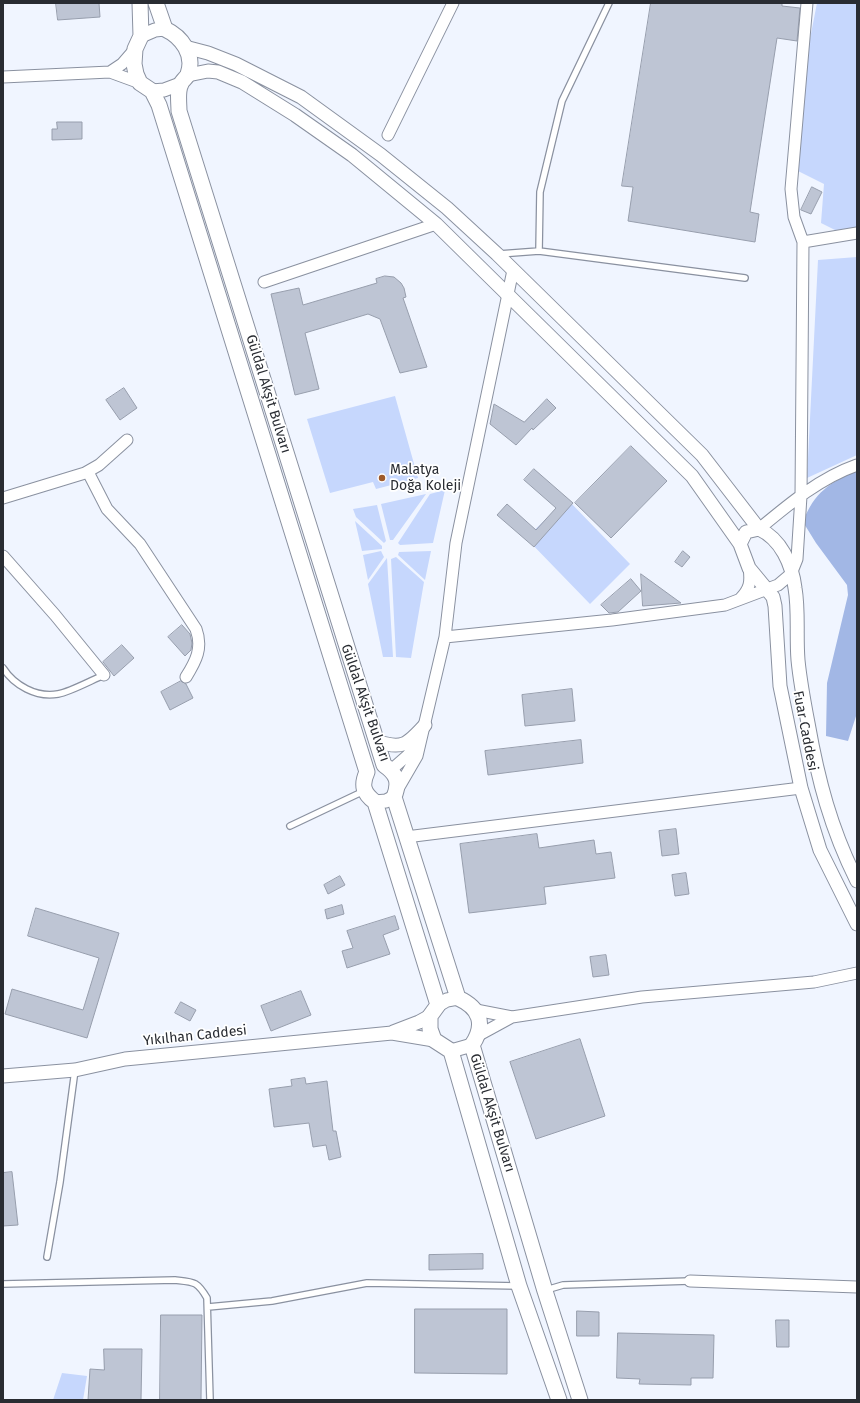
<!DOCTYPE html>
<html>
<head>
<meta charset="utf-8">
<style>
  body { margin:0 }
  #map { position:relative; width:860px; height:1403px; overflow:hidden; background:#f0f5ff; font-family:"Fira Sans",sans-serif }
  canvas { display:block }
  .frame { position:absolute; inset:0; border:4px solid #292c32; pointer-events:none }
</style>
</head>
<body>
<div id="map">
<canvas width="860" height="1403"></canvas>
<div class="frame"></div>
</div>
<script>
const ctx = document.querySelector('canvas').getContext('2d');
ctx.lineJoin = 'round';
function fill(path, color) { ctx.fillStyle = color; ctx.fill(path, 'evenodd'); }
function stroke(path, color, width, dash) { ctx.strokeStyle = color; ctx.lineWidth = width; ctx.lineCap = dash ? 'butt' : 'round'; ctx.setLineDash(dash || []); ctx.stroke(path); }
function write(font, color, halo, rows, align = 'center') {
  ctx.font = font + ' "Fira Sans",sans-serif'; ctx.lineWidth = 3.5; ctx.setLineDash([]); ctx.textBaseline = 'middle'; ctx.strokeStyle = halo; ctx.fillStyle = color; for (const [text, x, y, turn = 0] of rows) {
    ctx.save(); ctx.translate(x, y); ctx.rotate((+turn || 0) * Math.PI / 180); ctx.textAlign = isNaN(turn) ? turn : align; if (halo) ctx.strokeText(text, 0, 0); ctx.fillText(text, 0, 0); ctx.restore();
  }
}
const green = new Path2D(`
  M817,3H857V235L843,234L821,223L824,184L798,171L807,54Z
  M857,257V455L807,478L818,260Z
  M395,396L418,478L376,489L373,482L330,493L307,419Z
  M445,490L433,543L400,545L398,543L430,494Z
  M426,494L393,540H390L381,504Z
  M567,499L630,564L590,604L526,538Z
  M377,505L386,541L384,543L356,517L353,509Z
  M355,521L382,546V549L362,551Z
  M381,551L384,557L368,580L363,555Z
  M431,551L425,580L398,555L399,552Z
  M396,557L424,582L411,658L396,657L391,559Z
  M387,558L393,657H383L368,584Z
  M62,1373L87,1376L83,1400H53Z`);
const forest = new Path2D(`
  M857,470V713L848,741L826,736L827,683L848,595L847,585L816,543L803,522C814,492 830,483 857,470Z`);
const building = new Path2D(`
  M56,3H99L100,17L58,20Z
  M651,3H782V6L800,8L797,41L777,38L750,212L759,214L755,242L628,221L633,187L622,186Z
  M57,122H82V139L52,140V129H57Z
  M812,187L822,192L811,214L801,210Z
  M385,276L394,277L401,283L404,288L406,297L403,298L427,367L400,373L380,319L368,314L305,333L319,389L295,395L271,294L299,288L303,305L377,283L376,279Z
  M124,388L137,408L120,420L106,400Z
  M547,399L556,408L533,430L532,428L516,445L490,424L494,404L524,422Z
  M631,446L667,481L611,538L575,503Z
  M534,469L573,503L534,547L497,515L507,504L536,530L556,508L524,480Z
  M683,551L690,557L682,567L675,562Z
  M641,574L681,603L643,606Z
  M631,579L641,591L618,612L609,613L601,605Z
  M182,625L190,634L192,643L191,650L185,656L168,637Z
  M122,645L134,658L114,676L103,662Z
  M181,681L186,684L193,698L170,710L161,692Z
  M572,689L575,721L525,726L522,695Z
  M581,740L583,763L488,775L485,751Z
  M676,829L679,854L662,856L659,831Z
  M537,834L539,848L594,840L596,854L611,852L615,878L544,887L546,904L469,913L460,844Z
  M686,873L689,894L675,896L672,875Z
  M340,876L345,885L328,894L324,885Z
  M342,905L344,914L327,919L325,910Z
  M36,908L119,933L87,1038L5,1014L12,989L83,1010L99,958L28,936Z
  M395,916L399,929L383,935L390,954L347,968L342,951L353,948L347,931Z
  M606,955L609,975L593,977L590,957Z
  M301,991L311,1015L271,1031L261,1006Z
  M181,1002L196,1010L190,1021L175,1013Z
  M580,1039L605,1116L536,1139L510,1062Z
  M305,1078L306,1084L327,1081L333,1131H336L341,1157L329,1160L326,1145L313,1147L309,1123L274,1127L269,1089L292,1086L291,1080Z
  M12,1172L18,1225L3,1226V1173Z
  M483,1254V1269L429,1270V1255Z
  M415,1309H507V1374L415,1373Z
  M577,1311L599,1312V1336H577Z
  M161,1315H202L201,1400H160Z
  M776,1320H789V1347H777Z
  M618,1333L714,1335L713,1378H691V1385L639,1384L640,1379L617,1378Z
  M104,1349H142L141,1400H88L90,1369L104,1370Z`);
const service = new Path2D(`
  M539,251L540,192L562,101L609,3
  M499,254L539,251L745,278
  M3,668C14,685 36,698 58,694C70,692 92,680 104,675
  M290,826L364,791
  M47,1257L60,1182L75,1070
  M3,1284L175,1280C194,1282 197,1281 207,1298L210,1400
  M546,1290L563,1285L690,1281
  M208,1307L272,1301L367,1283L518,1286`);
const minor = new Path2D(`
  M110,72L122,64L135,49
  M3,77L110,72L140,83
  M388,135L453,3
  M803,242L857,233
  M264,282L436,224
  M88,472L107,509L140,544L196,629C203,648 196,661 186,677
  M3,498L85,473L99,465L127,440
  M759,529C789,504 820,478 857,465
  M3,556L55,615L104,675
  M740,599C750,589 751,582 749,568
  M445,637L612,620L725,605L778,585L791,574L797,559L801,496L803,242L794,217L791,189L807,3
  M391,770L408,755L417,745
  M399,787L417,756L445,637L456,543L513,270
  M406,837L801,788
  M476,1010L512,1017L642,997L814,982L857,973
  M479,1035L512,1017
  M690,1281L857,1287`);
const tertiary = new Path2D(`
  M141,36L155,30L165,29
  M185,47L208,53L236,64L301,97L381,155L447,208L497,254L702,455L759,529C781,539 792,564 795,588C799,611 796,636 798,660C800,681 804,702 808,723C818,780 831,829 857,881
  M188,75L208,71L218,72L242,82L295,115L352,155L436,224L692,476L740,544L749,568L773,597L775,606L780,686L801,788L820,850L857,924
  M152,91L164,90L180,84
  M740,544L746,532L759,529
  M376,741C402,750 407,745 425,725
  M375,802L386,801L394,797
  M438,1005L447,1000L458,998
  M393,1032L419,1022L430,1016
  M451,1051L472,1045
  M3,1076L75,1070L125,1059L392,1033L434,1040`);
const secondary = new Path2D(`
  M140,3L141,36L135,49L134,64L136,74L140,83L152,91L159,105L367,772C361,785 363,793 375,802L438,1005L430,1016V1029L434,1040L451,1051L519,1286L559,1400
  M156,3L165,29C182,37 195,55 188,74C187,78 182,80 181,84C177,91 179,103 179,111L384,765C397,774 400,782 394,797L458,998C480,1008 486,1024 472,1045L545,1291L580,1400`);
const markers = [
  [382,478,4,"#9e5a2c"]
];
const streetNames = [
  ["Güldal Akşit Bulvarı",268,394,73],
  ["Güldal Akşit Bulvarı",365,703,71],
  ["Fuar Caddesi",805,731,79],
  ["Yıkılhan Caddesi",195,1036,-6],
  ["Güldal Akşit Bulvarı",492,1113,73]
];
const poiNames = [
  ["Malatya",390,470],
  ["Doğa Koleji",390,486]
];
fill(green, '#c6d7fd');
fill(forest, '#a2b7e5');
fill(building, '#bec5d4');
stroke(building, '#979ead', 1);
stroke(service, '#8a91a0', 8);
stroke(minor, '#8a91a0', 13);
stroke(tertiary, '#8a91a0', 15);
stroke(secondary, '#8a91a0', 17);
stroke(service, '#fff', 5.5);
stroke(minor, '#fff', 11);
stroke(tertiary, '#fff', 13);
stroke(secondary, '#fff', 15);
for (const [x, y, r, color] of markers) { const dot = new Path2D(); dot.arc(x, y, r, 0, 2 * Math.PI); ctx.fillStyle = color; ctx.fill(dot); stroke(dot, '#fff', 1.5); }
write('14px', '#292c32', '#fff', streetNames);
write('14px', '#292c32', '#fff', poiNames, 'left');
</script>
</body>
</html>
